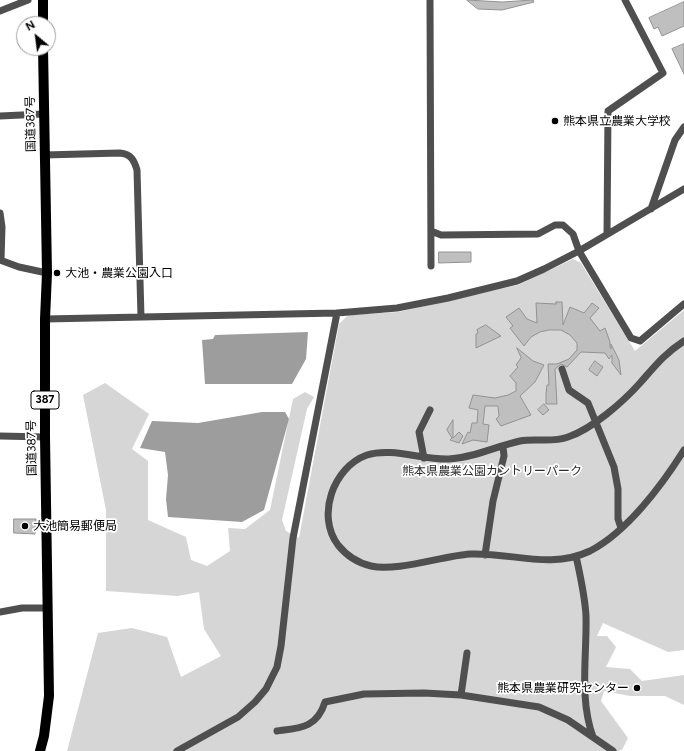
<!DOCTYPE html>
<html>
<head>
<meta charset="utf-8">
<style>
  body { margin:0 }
  #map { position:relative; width:684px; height:751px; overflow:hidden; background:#fff; font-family:Figtree,sans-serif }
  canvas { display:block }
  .north { position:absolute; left:16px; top:16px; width:40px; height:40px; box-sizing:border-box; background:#fff; border:1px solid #999; border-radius:50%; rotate:331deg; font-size:11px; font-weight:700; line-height:16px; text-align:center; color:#000 }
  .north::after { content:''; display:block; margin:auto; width:14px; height:18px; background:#000; clip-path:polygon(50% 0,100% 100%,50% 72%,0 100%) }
</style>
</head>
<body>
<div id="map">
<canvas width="684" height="751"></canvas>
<div class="north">N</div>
</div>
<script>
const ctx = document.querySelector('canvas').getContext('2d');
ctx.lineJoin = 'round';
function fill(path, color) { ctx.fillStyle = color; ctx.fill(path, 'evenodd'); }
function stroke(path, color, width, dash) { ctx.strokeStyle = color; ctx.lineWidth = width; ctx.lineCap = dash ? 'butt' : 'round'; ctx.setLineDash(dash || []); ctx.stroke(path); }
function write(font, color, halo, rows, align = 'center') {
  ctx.font = font + ' Figtree,"Noto Sans JP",sans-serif'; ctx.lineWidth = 3.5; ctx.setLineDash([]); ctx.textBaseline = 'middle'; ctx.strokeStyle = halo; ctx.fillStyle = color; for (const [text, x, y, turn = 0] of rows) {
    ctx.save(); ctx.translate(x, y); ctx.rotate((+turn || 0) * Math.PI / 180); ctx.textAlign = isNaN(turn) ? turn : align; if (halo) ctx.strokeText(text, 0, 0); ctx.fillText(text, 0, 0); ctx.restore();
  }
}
const green = new Path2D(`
  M573,259L581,263L635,351L684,310V650L668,652L603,623L597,636H607L616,647L606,667L630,669L642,681L684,675V705L665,696H630L604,691L601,701L628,738L622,750L618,751H67L98,633L132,628L167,637L181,677L221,656L204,629L199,592L178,596L106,591V510L83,395L105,383L149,414L132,449L148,461V520L186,537L191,560L207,566L230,551L228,528L245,529L270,510L293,399L305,392L314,397L307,409L282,520L286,531L299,538L339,324L348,315L398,312L518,285Z`);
const water = new Path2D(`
  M308,332L306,359L292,384H205L202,340L213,339L215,335Z
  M262,412H285L289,419L264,510L242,522L168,517L166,499L168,475L165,452L140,448L152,421L198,423Z`);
const building = new Path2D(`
  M467,0L502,2L533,0L534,2L502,10L478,9Z
  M684,2V26L662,36L658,27L654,29L649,18Z
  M684,44V74L672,49Z
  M439,252H471V262L439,263Z
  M556,302H562L563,325L570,307L584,313L592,303L599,308L590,318L600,331L605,328L610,342V347L611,349V344L619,360L621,375L612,363V355L609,359L605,353L581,352L567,367L561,364L555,369L557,404H546V394L547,385H549L548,364H557L569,359L577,350V343L570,335L561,330H549L540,332L531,337L524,346L510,328L513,326L506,317L519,308L527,319L537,323L536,303L556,304Z
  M486,325L501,336L476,348V334L478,333L477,330Z
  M517,348L533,361L544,365L535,382L520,396L531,415L501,426L496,419L499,416L498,406H485L483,424L489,425L487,442L473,440L462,444L468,432L470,433L472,423H477L478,410L469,408L473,395L495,398L508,395L516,391V383L510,376L518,367L516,365L521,358Z
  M595,361L603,367L597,376L589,370Z
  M544,404L549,410L543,415L538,410Z
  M453,420V438L459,432L463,436L459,443L450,440L452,438L447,430Z
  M14,519H36L35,534L14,533Z`);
const minor = new Path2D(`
  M430,0L431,266
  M0,11L28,0
  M0,116L43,114
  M44,155L120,153C131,154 134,160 137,170L141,317
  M651,209L675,140L684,127
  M0,213L2,227L1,260
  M431,231L441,235L538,234L555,225H563L573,234L579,251L684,189
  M607,234L608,111L663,73L625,0
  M0,260L19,267L47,273
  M45,319L337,313L397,308L448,298L517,281L544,269L579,251L631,338L640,341L684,304
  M684,341C664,354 655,366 640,383C623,402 592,429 568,437C552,443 536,438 520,441C497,446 473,458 449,459C422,460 392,447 367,455C333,467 316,516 338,545C346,555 358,563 371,566C396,572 442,556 470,554C511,552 550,570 590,551C627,532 662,485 684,450
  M562,369L569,390L588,403L614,467L618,489V519L621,528
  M0,436L45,437
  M424,458L419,432L430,410
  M485,555L493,501L504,456L503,447
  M576,556C580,575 585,596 586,616C587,657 579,698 593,737
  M0,612L22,608H48
  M461,695L467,653
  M277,731C300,728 317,728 325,702L364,694L424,693L461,695L539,707L568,720L613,751
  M177,751L238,717L255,702L266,689L277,667L281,646L293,538L337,313`);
const highway = new Path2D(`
  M43,24V0
  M40,751L44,736L49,696L45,437V319L47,273L43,48`);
const markers = [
  [555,121,4,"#000"],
  [57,273,4,"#000"],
  [25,526,4,"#000"],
  [637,688,4,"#000"]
];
const shields = [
  [45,400,28]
];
const shieldNames = [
  ["387",45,400]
];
const poiNames = [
  ["熊本県立農業大学校",563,121],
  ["大池・農業公園入口",65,273],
  ["大池簡易郵便局",33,526],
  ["熊本県農業研究センター",629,688,"right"]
];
const streetNames = [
  ["国道387号",31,124,-91],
  ["国道387号",32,448,-91]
];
const parkNames = [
  ["熊本県農業公園カントリーパーク",492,471]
];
fill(green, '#d6d6d6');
fill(water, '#9d9d9d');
fill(building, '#bfbfbf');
stroke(building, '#939393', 1);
stroke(minor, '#4f4f4f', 7);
stroke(highway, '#000', 10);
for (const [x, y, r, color] of markers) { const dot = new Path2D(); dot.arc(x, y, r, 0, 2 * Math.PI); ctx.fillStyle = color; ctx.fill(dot); stroke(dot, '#fff', 1.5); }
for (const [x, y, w] of shields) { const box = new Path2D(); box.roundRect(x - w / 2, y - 9, w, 18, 3); ctx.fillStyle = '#fff'; ctx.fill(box); stroke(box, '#000', 1); }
write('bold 11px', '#000', null, shieldNames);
write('12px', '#000', '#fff', poiNames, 'left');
write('12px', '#000', '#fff', streetNames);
write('12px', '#2d2d2d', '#fff', parkNames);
</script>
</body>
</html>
